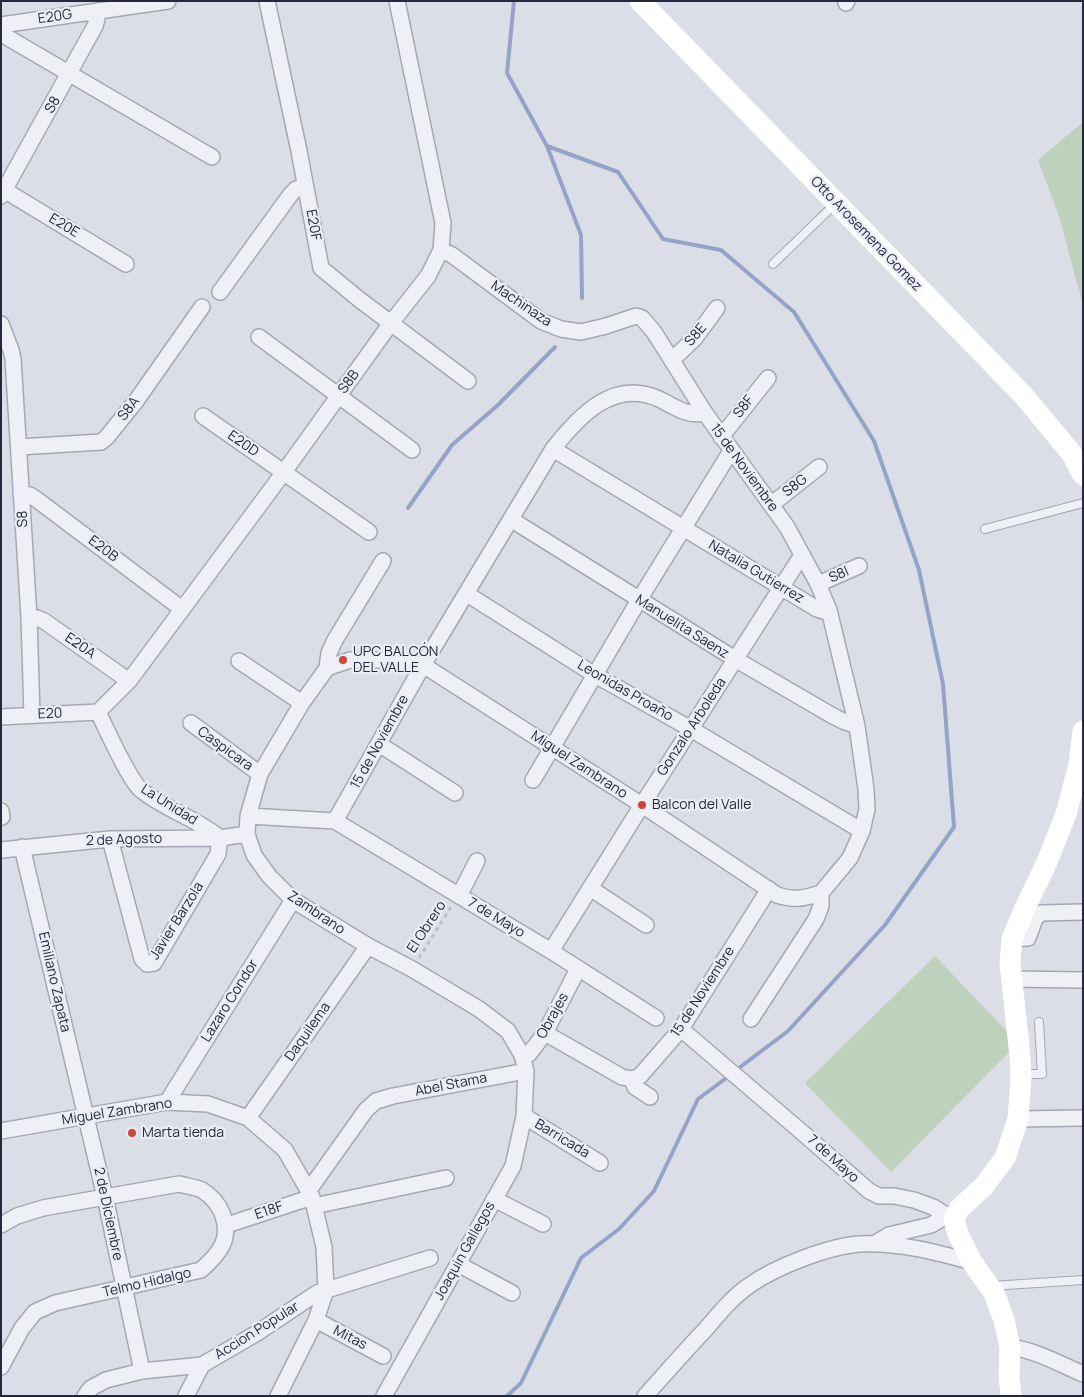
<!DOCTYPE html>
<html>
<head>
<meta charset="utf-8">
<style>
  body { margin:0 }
  #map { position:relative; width:1084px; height:1397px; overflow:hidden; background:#dcdee7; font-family:Manrope,sans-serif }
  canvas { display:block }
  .frame { position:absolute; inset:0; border:2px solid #26293d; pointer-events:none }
</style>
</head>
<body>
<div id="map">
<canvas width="1084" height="1397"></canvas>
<div class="frame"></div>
</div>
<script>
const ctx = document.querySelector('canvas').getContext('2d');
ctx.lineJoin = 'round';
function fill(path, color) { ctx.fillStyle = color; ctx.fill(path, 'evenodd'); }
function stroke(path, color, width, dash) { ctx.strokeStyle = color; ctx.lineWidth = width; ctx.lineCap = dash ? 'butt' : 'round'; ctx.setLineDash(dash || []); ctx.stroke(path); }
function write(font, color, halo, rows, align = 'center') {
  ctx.font = font + ' Manrope,sans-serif'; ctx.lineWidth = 4.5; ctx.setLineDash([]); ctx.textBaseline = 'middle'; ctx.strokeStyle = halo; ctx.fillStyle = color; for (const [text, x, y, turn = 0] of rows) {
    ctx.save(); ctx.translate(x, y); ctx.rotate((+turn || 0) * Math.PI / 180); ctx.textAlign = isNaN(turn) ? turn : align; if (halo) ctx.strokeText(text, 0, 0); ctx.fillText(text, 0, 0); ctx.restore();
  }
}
const green = new Path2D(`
  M1083,122V306L1060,219L1038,160Z
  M935,956L1018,1043L891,1172L805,1083Z`);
const stream = new Path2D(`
  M514,1L507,73L547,146L618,172L663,239L721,250L794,312L874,441L919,570L943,684L954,827L885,925L788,1031L735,1071
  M547,146L581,235L582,298
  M408,508L452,445L498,405L555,347
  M507,1396L521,1383L581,1258L619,1229L654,1191L698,1099L729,1076`);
const path = new Path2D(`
  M419,958L451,907`);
const lane = new Path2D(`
  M773,264L835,204
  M985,529L1083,503
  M1022,1074H1042L1039,1022
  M991,1286L1083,1280`);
const street = new Path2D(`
  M267,1L299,151L321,268L360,300L468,381
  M846,3L847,1
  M1,25L168,1
  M1,31L5,36L212,157
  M1,188L126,264
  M1,196L95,26L97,19V11
  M441,250L452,255L541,321L561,329L581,332L606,326L636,316L642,318L654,332L705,413L787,527L818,584L829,610L857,726L866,789L867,809L862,831L850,858L821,893
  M220,292L291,194L296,189L305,186
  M1,324L11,350L13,359L29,617L32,715
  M259,337L412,450
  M672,360L695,338L717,308
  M203,416L369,532
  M721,437L768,378
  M19,447L101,442L107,437L136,401L202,307
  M553,449L817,609L823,611L829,610
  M21,495H30L36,499L182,609
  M772,504L819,467
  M512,520L735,659L833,716L845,722L857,726
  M383,561L335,640L329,653L327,668L302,703L260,774L248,816L247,834L254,855L269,876L293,900L368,946L412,969L479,1009L508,1031L522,1055L526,1071L524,1116L513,1166L384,1396
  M818,584L859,566
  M467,594L595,675L691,729L862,831
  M29,617L37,618L44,621L129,681
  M239,661L302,703
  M327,668L350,660H379L423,665L642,805L777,895C796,901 804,898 821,893
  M98,712L129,681L284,472L391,323L428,276L441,250L443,223L397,1
  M98,712C107,730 128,778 141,790C164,809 196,818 220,838L218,854L154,963L147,964L142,959L110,839
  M1,717L98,712
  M191,723L260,774
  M379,744L455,793
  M533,780L639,600L731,451
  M1,811L2,817
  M248,816L335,821L551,951L656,1018
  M335,821L423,665L553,449C578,417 613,378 659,399C674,406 687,417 705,413
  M22,847L105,1197L142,1371
  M1,850L110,839L220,838L247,834
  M590,888L646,925
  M459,896L477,861
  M1012,939L1028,938L1035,919L1041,913L1083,912
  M551,951L642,805L802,555
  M1011,979L1083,980
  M751,1019L816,919L821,906V893
  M681,1029L804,1134L869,1191L879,1196H894L914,1200L933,1207L954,1220
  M545,1033L622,1077L632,1079L640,1076L681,1029L769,889
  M522,1055L529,1054L545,1033L578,969
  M632,1079L635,1087L650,1097
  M167,1102L293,900
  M524,1116L600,1163
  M248,1118L368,946
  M1018,1119L1083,1118
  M1,1131L167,1102L208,1104L248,1118L285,1150L312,1197L324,1247L326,1290L316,1320L278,1396
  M309,1190L366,1110L376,1101L393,1096L526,1071
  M494,1199L543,1224
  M314,1206L446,1178
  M1,1225L17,1216L43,1208L179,1184C186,1186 195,1187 202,1190C211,1196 218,1203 222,1213C232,1239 220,1253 201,1270L55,1303L35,1312L22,1328L1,1367
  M227,1225L312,1197
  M874,1244L889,1235L931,1225L946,1216
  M458,1264L512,1293
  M316,1320L383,1356
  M1010,1347C1035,1350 1060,1364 1083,1374
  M85,1396L91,1388L106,1380L142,1371L202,1365L257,1333L317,1293L430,1258
  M186,1396L202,1365
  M645,1396C665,1374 684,1352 704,1331C718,1315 732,1297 750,1285C775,1267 829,1246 860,1244C897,1242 936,1252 972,1262`);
const secondary = new Path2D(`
  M640,1L1024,396L1072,454L1083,475
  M1011,1396L1009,1376L1010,1347L1004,1320L994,1293L972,1262L958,1234L954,1220L959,1209L983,1187L1005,1158L1018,1119L1021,1079L1020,1056L1010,963L1012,939L1025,908L1047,862L1066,814L1079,765L1083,731`);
const markers = [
  [343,660,5,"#d0463d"],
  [642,805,5,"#d0463d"],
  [132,1133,5,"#d0463d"]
];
const streetNames = [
  ["E20G",55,17,-8],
  ["S8",53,105,-60],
  ["E20F",313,225,80],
  ["E20E",64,226,31],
  ["Otto Arosemena Gomez",866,234,46],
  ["Machinaza",521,304,34],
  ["S8E",696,335,-49],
  ["S8B",349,382,-54],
  ["S8F",744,407,-52],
  ["S8A",129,409,-52],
  ["E20D",243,444,35],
  ["15 de Noviembre",744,468,54],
  ["S8G",795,486,-38],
  ["S8",23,519,-93],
  ["E20B",103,549,37],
  ["Natalia Gutierrez",756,572,31],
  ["S8I",839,575,-24],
  ["Manuelita Saenz",682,627,32],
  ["E20A",80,646,35],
  ["Leonidas Proaño",625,691,30],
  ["E20",50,714,-3],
  ["Gonzalo Arboleda",692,727,-57],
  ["15 de Noviembre",380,742,-61],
  ["Caspicara",225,749,36],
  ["Miguel Zambrano",579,765,33],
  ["La Unidad",169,805,32],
  ["2 de Agosto",124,840,-2],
  ["Zambrano",316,913,34],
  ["7 de Mayo",496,918,31],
  ["Javier Barzola",177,921,-58],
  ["El Obrero",427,927,-57],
  ["Emiliano Zapata",54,982,77],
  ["15 de Noviembre",703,992,-57],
  ["Lazaro Condor",230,1001,-58],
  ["Obrajes",553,1016,-61],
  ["Daquilema",308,1032,-55],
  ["Abel Stama",451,1085,-11],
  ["Miguel Zambrano",117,1112,-9],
  ["Barricada",562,1139,31],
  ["7 de Mayo",833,1159,42],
  ["E18F",269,1211,-19],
  ["2 de Diciembre",108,1214,78],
  ["Joaquin Gallegos",465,1251,-61],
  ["Telmo Hidalgo",147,1283,-13],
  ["Accion Popular",257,1331,-32],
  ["Mitas",350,1338,27]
];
const poiNames = [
  ["UPC BALCÓN",353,652],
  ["DEL VALLE",353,668],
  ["Balcon del Valle",652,805],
  ["Marta tienda",142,1133]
];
fill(green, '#bed1bd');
stroke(stream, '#96a3c8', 4);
stroke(lane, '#a5a8b4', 10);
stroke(street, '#a5a8b4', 18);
stroke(path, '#bbbcc5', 2.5, [4, 4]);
stroke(lane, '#eff0f5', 8);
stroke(street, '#eff0f5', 15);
stroke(secondary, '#fff', 21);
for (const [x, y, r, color] of markers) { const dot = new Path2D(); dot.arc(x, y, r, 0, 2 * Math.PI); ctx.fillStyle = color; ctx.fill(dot); stroke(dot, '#ebedf5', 2); }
write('14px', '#26293d', '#ebedf5', streetNames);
write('14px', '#26293d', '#ebedf5', poiNames, 'left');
</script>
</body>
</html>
